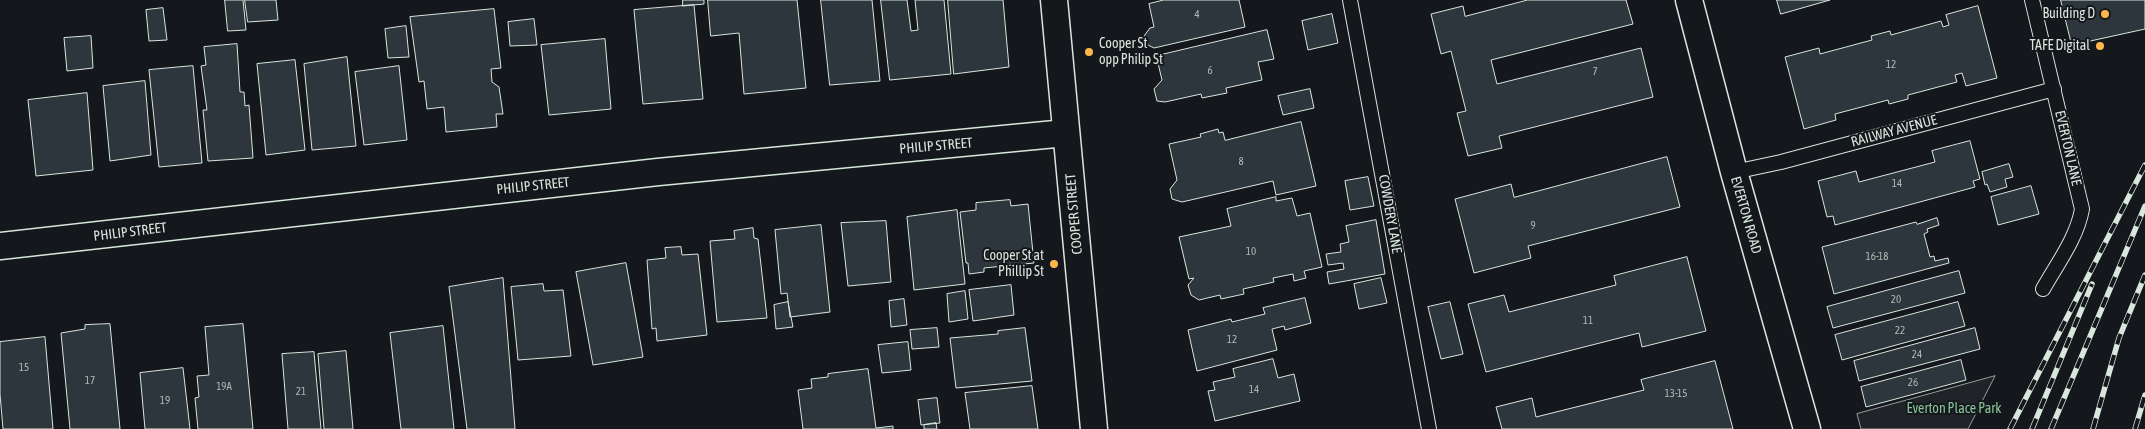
<!DOCTYPE html>
<html>
<head>
<meta charset="utf-8">
<style>
  body { margin:0 }
  canvas { display:block; background:#14181c }
</style>
</head>
<body>
<canvas width="2145" height="429"></canvas>
<script>
const ctx = document.querySelector('canvas').getContext('2d');
ctx.lineJoin = 'round';
function fill(path, color) { ctx.fillStyle = color; ctx.fill(path, 'evenodd'); }
function stroke(path, color, width, dash) { ctx.strokeStyle = color; ctx.lineWidth = width; ctx.lineCap = dash ? 'butt' : 'round'; ctx.setLineDash(dash || []); ctx.stroke(path); }
function write(font, color, halo, rows, align = 'center') {
  ctx.font = font + ' "Asap Condensed",sans-serif'; ctx.lineWidth = 4; ctx.setLineDash([]); ctx.textBaseline = 'middle'; ctx.strokeStyle = halo; ctx.fillStyle = color; for (const [text, x, y, turn = 0] of rows) {
    ctx.save(); ctx.translate(x, y); ctx.rotate((+turn || 0) * Math.PI / 180); ctx.textAlign = isNaN(turn) ? turn : align; if (halo) ctx.strokeText(text, 0, 0); ctx.fillText(text, 0, 0); ctx.restore();
  }
}
const green = new Path2D(`
  M1995,376L1968,429H1861L1857,414Z`);
const building = new Path2D(`
  M225,0H243L246,30L228,31Z
  M245,0H276L278,20L248,22Z
  M683,0H704V4L683,6Z
  M708,0H797L806,88L744,94L739,33L711,36Z
  M821,0H872L880,81L830,85Z
  M881,0H907L911,31L918,30L915,0H944L951,74L890,80Z
  M948,0H1003L1009,67L954,74Z
  M1164,0H1239L1245,27L1154,48L1146,44L1144,36L1150,28L1154,27L1149,4Z
  M1528,0H1626L1633,24L1491,60L1497,84L1641,48L1653,97L1499,136L1502,148L1468,156L1457,113L1466,111L1451,51L1441,54L1431,14L1463,6L1465,16Z
  M1777,0H1830L1781,14Z
  M2061,0H2145V29L2072,45Z
  M694,5L703,99L643,104L634,10Z
  M1978,6L1997,78L1966,86L1962,73L1955,75L1957,82L1908,95V99L1889,104L1888,100L1835,114L1836,120L1804,129L1785,57L1819,48L1820,54L1872,40L1871,36L1890,31L1891,35L1941,21L1943,27L1949,25L1946,15Z
  M163,8L167,40L149,41L146,10Z
  M494,9L501,68L491,69L492,82L499,87L503,114H496L497,127L446,132L444,107L427,109L424,81L419,82L410,17Z
  M1332,14L1338,43L1308,50L1302,21Z
  M534,19L537,45L510,46L508,22Z
  M406,26L409,57L388,58L385,29Z
  M1267,30L1274,59L1258,62L1262,80L1226,88L1227,93L1202,98L1201,94L1165,102L1157,101L1154,89L1162,80L1157,59L1162,58L1161,55Z
  M91,36L93,68L67,71L64,38Z
  M605,39L611,109L549,115L541,45Z
  M237,44L240,92H244L245,106L249,105L253,158L208,161L203,110H207L201,66L206,65L204,47Z
  M347,57L356,146L312,150L304,64Z
  M295,60L305,150L266,155L257,64Z
  M193,66L202,163L159,167L149,70Z
  M399,66L407,140L364,145L355,72Z
  M145,81L151,155L110,161L103,86Z
  M1310,89L1314,108L1283,115L1278,96Z
  M87,93L93,170L36,176L28,100Z
  M1301,122L1316,186L1276,195L1273,181L1182,202L1172,199L1170,189L1177,180L1169,144L1201,137L1200,134L1218,129L1219,133L1223,132L1225,140Z
  M1970,141L1980,179L1973,181L1975,187L1835,225L1833,216L1827,217L1818,181L1856,171L1859,182L1935,162L1932,151Z
  M1667,157L1680,207L1528,246L1531,258L1474,273L1455,199L1511,184L1514,197Z
  M2009,164L2013,177L2005,179L2007,187L1990,192L1987,184L1985,185L1982,172Z
  M1368,177L1374,206L1350,210L1345,181Z
  M2031,186L2039,214L1998,225L1991,197Z
  M1276,197V201L1292,198L1297,216L1310,213L1322,267L1304,271L1306,278L1294,281L1293,274L1273,278L1274,282L1243,289L1244,294L1221,299L1220,295L1199,300L1191,295L1188,285L1194,278L1189,279L1179,237L1231,226L1227,209Z
  M1010,200L1011,206L1028,204L1034,263L984,268V272L969,274L968,263H966L960,212L976,210V203Z
  M957,210L965,284L914,290L907,217Z
  M1937,218L1939,225L1927,229L1928,232L1924,234L1930,257L1934,256L1935,261L1948,258L1949,263L1834,294L1822,247L1916,222L1917,224Z
  M1376,220L1385,274L1329,284L1327,272L1344,269L1343,263L1328,265L1326,254L1341,252L1340,244L1349,242L1346,226Z
  M886,221L891,282L848,286L841,223Z
  M821,225L830,312L790,317L787,293L781,294L775,230Z
  M753,228L754,238L758,239L767,318L717,322L710,241L735,239L734,231Z
  M681,247L682,255L698,254L707,335L657,341L656,328L652,329L647,260L666,258L665,248Z
  M1687,257L1706,331L1642,347L1639,333L1486,372L1468,304L1504,295L1509,312L1616,285L1614,276Z
  M626,263L643,357L593,365L576,272Z
  M1959,271L1965,293L1833,328L1827,307Z
  M503,278L515,429H467L449,287Z
  M1381,278L1387,303L1359,309L1354,284Z
  M543,284L544,291L563,290L571,356L518,360L511,287Z
  M1011,285L1014,315L973,321L969,290Z
  M965,291L968,319L949,322L947,294Z
  M1305,298L1311,323L1285,330L1284,326L1272,329L1277,350L1197,371L1188,330L1231,319L1232,322L1265,314L1263,308Z
  M904,299L907,325L891,327L889,301Z
  M788,302L793,327L776,329L774,305Z
  M1450,302L1463,354L1441,359L1428,307Z
  M1958,302L1965,326L1842,360L1835,335Z
  M110,324L120,429H70L61,333L85,329V325Z
  M243,324L253,429H198L195,398L199,397L197,376L209,375L205,327Z
  M443,326L454,429H401L390,333Z
  M937,328L939,347L912,349L910,330Z
  M1025,328L1032,381L956,388L950,338L998,334V331Z
  M1975,328L1980,349L1859,381L1854,361Z
  M45,337L53,429H3L0,394V342Z
  M908,342L911,370L882,373L878,345Z
  M346,351L353,429H324L318,354Z
  M314,352L321,429H288L282,354Z
  M1273,359L1278,378L1294,374L1300,401L1215,421L1208,391L1215,390L1213,382L1235,377L1233,369Z
  M1961,360L1966,380L1866,407L1861,387Z
  M1715,361L1733,429H1502L1496,407L1532,398L1536,417L1644,390L1641,380Z
  M183,368L190,429H145L140,373Z
  M868,369L876,428L893,426V429H803L798,390L812,388L811,379L828,377V374Z
  M1032,386L1038,429H970L965,393Z
  M937,398L940,423L921,425L918,400Z
  M936,423L937,429H924V425Z`);
const lane = new Path2D(`
  M1350,0L1429,429
  M2032,0L2082,209C2077,238 2057,264 2043,289
  M1734,172L1781,162L2054,89`);
const street = new Path2D(`
  M1054,0L1094,429
  M1689,0L1734,172L1807,429
  M0,246L658,172L1066,133`);
const rail = new Path2D(`
  M2010,429L2145,165
  M2032,429L2092,284
  M2051,429L2145,206
  M2093,429L2119,338L2145,275
  M2135,429L2145,395`);
const markers = [
  [2105,14,5,"#ffb74d"],
  [2100,46,5,"#ffb74d"],
  [1089,52,5,"#ffb74d"],
  [1054,264,5,"#ffb74d"]
];
const numberNames = [
  ["4",1197,15],
  ["12",1891,65],
  ["6",1210,71],
  ["7",1595,72],
  ["8",1241,162],
  ["14",1897,184],
  ["9",1533,226],
  ["10",1251,252],
  ["16-18",1877,257],
  ["20",1896,300],
  ["11",1588,321],
  ["22",1900,331],
  ["12",1232,340],
  ["24",1917,355],
  ["15",24,368],
  ["17",90,381],
  ["26",1913,383],
  ["19A",224,387],
  ["14",1254,390],
  ["21",301,392],
  ["13-15",1676,394],
  ["19",165,401]
];
const poiNames = [
  ["Building D",2095,14],
  ["Cooper St",1099,44,"left"],
  ["opp Philip St",1099,60,"left"],
  ["TAFE Digital",2090,46],
  ["Cooper St at",1044,256],
  ["Phillip St",1044,272]
];
const streetNames = [
  ["RAILWAY AVENUE",1894,131,-15],
  ["PHILIP STREET",936,146,-5],
  ["EVERTON LANE",2068,148,77],
  ["PHILIP STREET",533,186,-6],
  ["COOPER STREET",1074,214,-95],
  ["COWDERY LANE",1390,214,80],
  ["EVERTON ROAD",1746,215,74],
  ["PHILIP STREET",130,232,-7]
];
const parkNames = [
  ["Everton Place Park",1954,409]
];
fill(green, '#202428');
stroke(green, '#939e99', 1);
fill(building, '#2c363c');
stroke(building, '#d8e6dc', 1);
stroke(lane, '#d8e6dc', 16);
stroke(street, '#d8e6dc', 29);
stroke(lane, '#14181c', 14);
stroke(street, '#14181c', 26);
stroke(rail, '#d8e6dc', 5.5);
stroke(rail, '#14181c', 4, [11]);
for (const [x, y, r, color] of markers) { const dot = new Path2D(); dot.arc(x, y, r, 0, 2 * Math.PI); ctx.fillStyle = color; ctx.fill(dot); stroke(dot, '#14181c', 2); }
write('11px', '#adbab4', null, numberNames);
write('14px', '#d8e6dc', '#14181c', poiNames, 'right');
write('14px', '#d8e6dc', '#14181c', streetNames);
write('14px', '#8ac095', '#14181c', parkNames);
</script>
</body>
</html>
